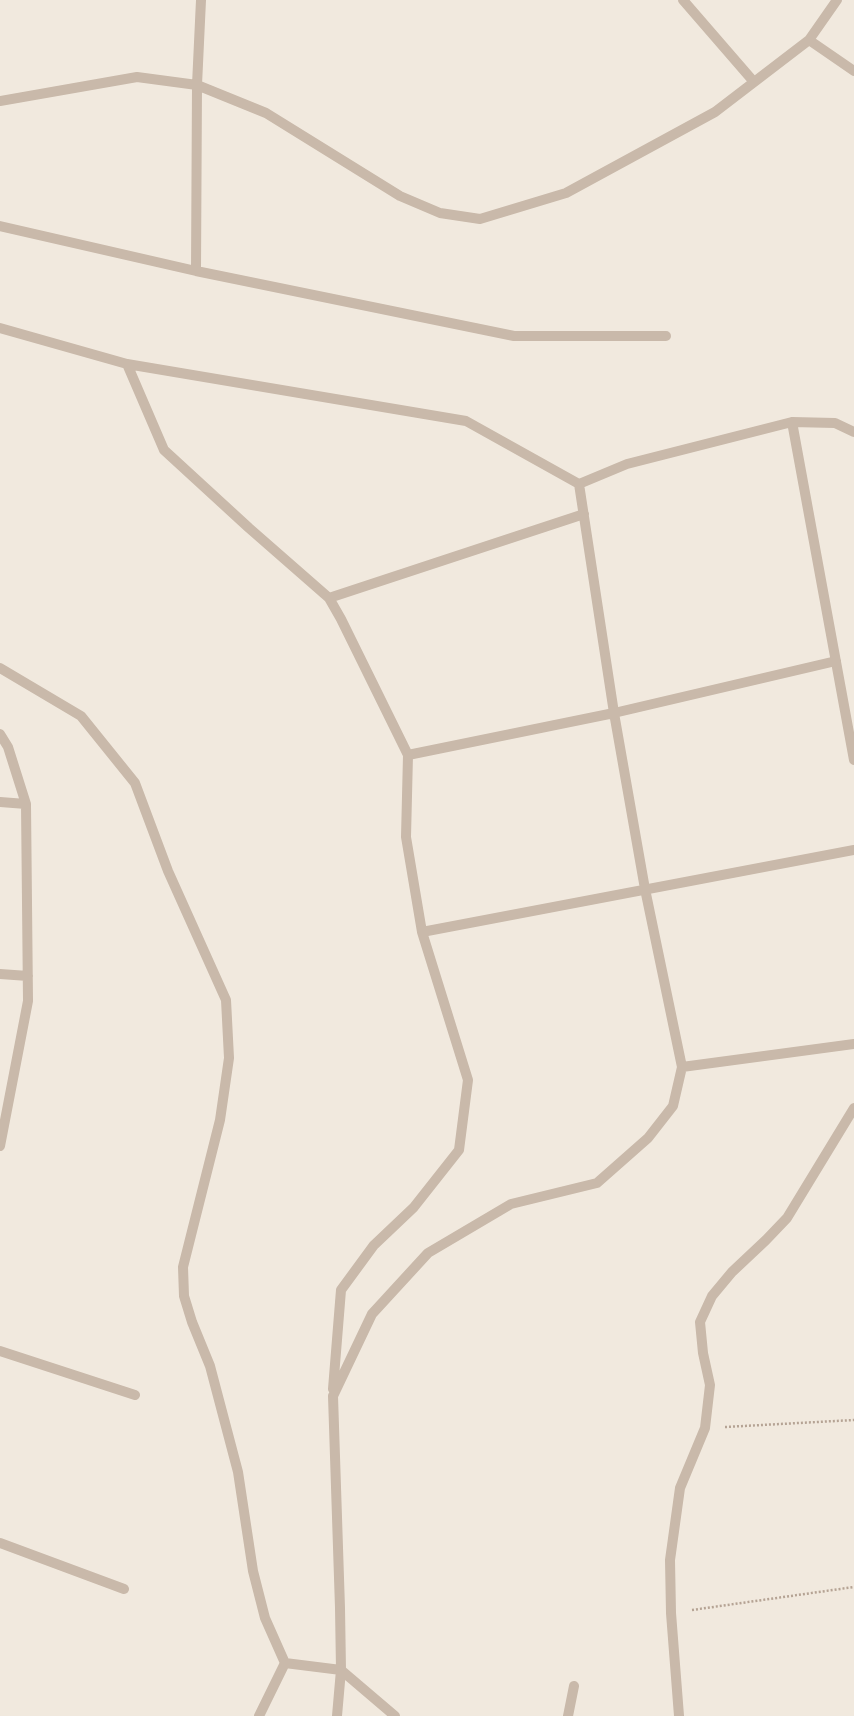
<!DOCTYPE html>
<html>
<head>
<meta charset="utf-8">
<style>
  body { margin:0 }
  canvas { display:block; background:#f1e9de }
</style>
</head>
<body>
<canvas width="854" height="1716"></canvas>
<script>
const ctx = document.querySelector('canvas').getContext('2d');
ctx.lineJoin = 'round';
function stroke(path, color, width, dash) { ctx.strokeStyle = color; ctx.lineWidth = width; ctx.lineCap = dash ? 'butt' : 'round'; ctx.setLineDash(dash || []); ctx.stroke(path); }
const path = new Path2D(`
  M725,1427L854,1420
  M692,1610L854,1587`);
const minor = new Path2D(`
  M683,0L754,82
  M809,40L854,71
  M0,101L137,77L197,85L266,113L400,196L440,213L480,219L566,193L715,112L809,40L837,0
  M0,226L196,271L514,336H666
  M196,271L197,85L201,0
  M0,328L127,364L466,421L579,484
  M127,364L164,450L249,528L329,598L341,619L408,755L406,837L422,932L468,1080L459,1150L414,1207L374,1245L341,1290L333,1389
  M792,422L854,760
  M579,484L627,464L792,422L835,423L854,432
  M329,598L584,514
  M0,668L81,716L135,783L168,871L226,1000L229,1058L220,1120L183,1267L184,1296L192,1322L210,1366L238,1472L253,1571L265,1618L285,1663
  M0,734L8,747L26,804L28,1001L0,1146
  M408,755L614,713L836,661
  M0,802L26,804
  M422,932L854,850
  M0,974L28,976
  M682,1067L854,1044
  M0,1351L135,1395
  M0,1543L124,1589
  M285,1663L341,1670L395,1716
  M259,1716L285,1663
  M337,1716L341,1670L340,1608L333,1396L372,1314L428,1253L511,1204L597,1183L648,1138L673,1106L682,1067L645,889L614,713L579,484
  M568,1716L574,1686
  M679,1716L671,1613L670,1560L680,1488L705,1428L710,1385L703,1353L700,1322L712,1296L732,1272L766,1240L787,1218L854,1108`);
stroke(path, '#b5a394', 2.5, [2, 2]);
stroke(minor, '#c9b9aa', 10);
</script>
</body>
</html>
